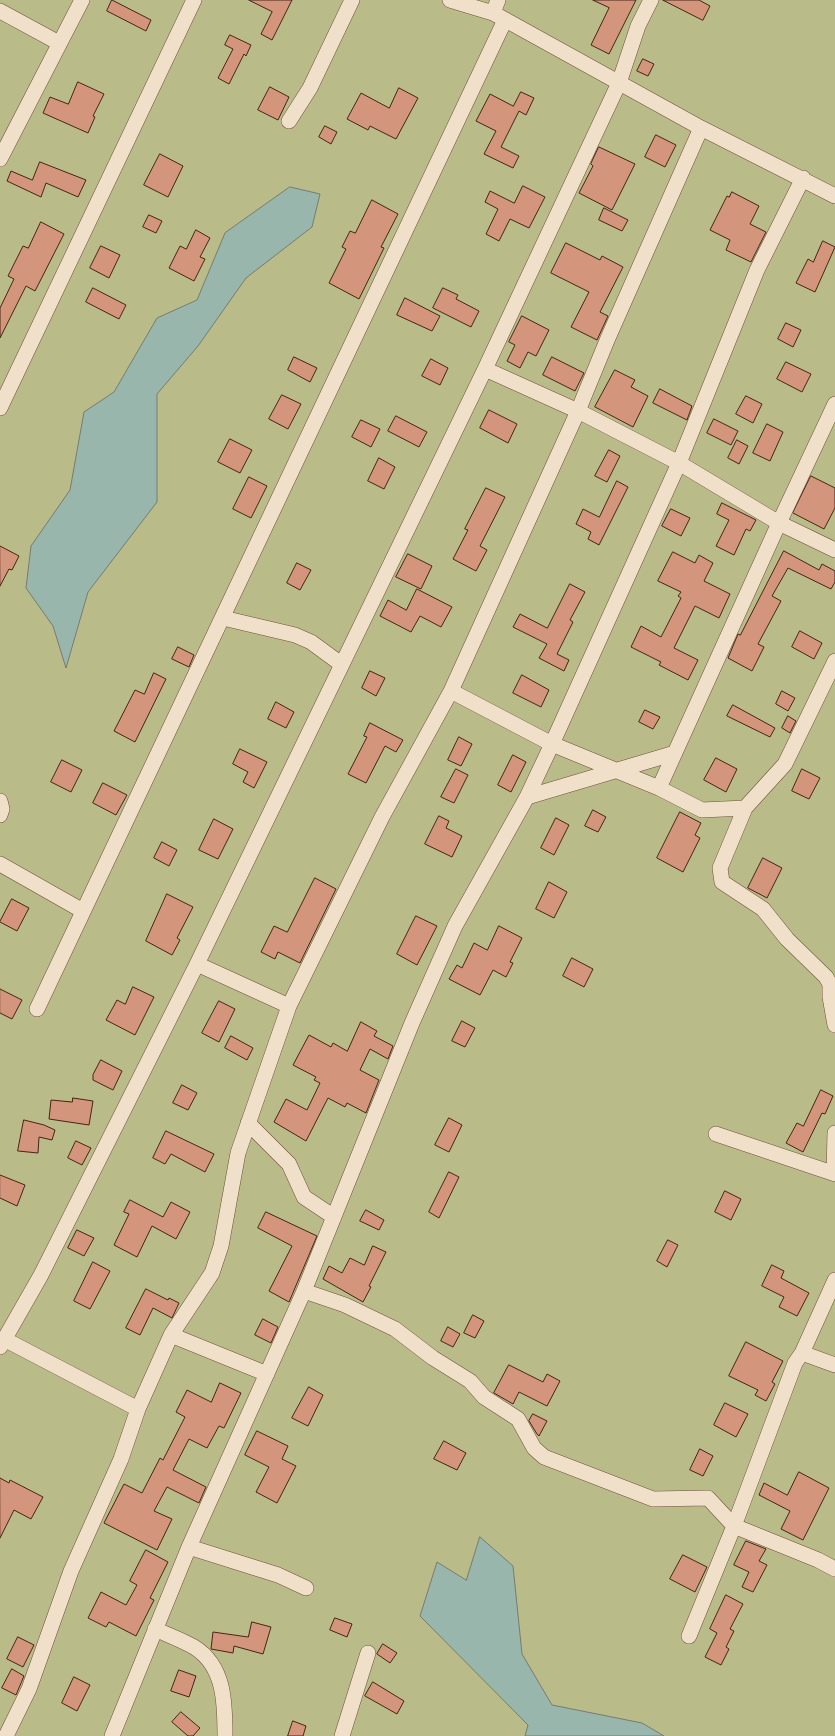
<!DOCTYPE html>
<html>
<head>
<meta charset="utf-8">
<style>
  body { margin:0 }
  canvas { display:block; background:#ead0ac }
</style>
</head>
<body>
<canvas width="835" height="1736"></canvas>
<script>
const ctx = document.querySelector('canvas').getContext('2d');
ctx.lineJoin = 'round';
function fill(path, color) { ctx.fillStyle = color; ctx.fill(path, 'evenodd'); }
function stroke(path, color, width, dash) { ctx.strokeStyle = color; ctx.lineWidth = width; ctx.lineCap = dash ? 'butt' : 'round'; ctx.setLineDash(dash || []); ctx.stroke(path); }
const green = new Path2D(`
  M0,0H835V1736H0Z`);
const water = new Path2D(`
  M290,187L320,194L312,227L246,278L198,346L157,394V502L88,592L66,668L53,626L26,588L31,546L70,490L84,412L114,392L157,318L197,300L225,233Z
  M480,1537L513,1566L522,1654L552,1705L642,1723L664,1736H525L528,1725L420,1616L437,1562L466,1580Z`);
const building = new Path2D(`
  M112,0L151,20L146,31L107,11Z
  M249,0H292L272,40L261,34L272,12Z
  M593,0H636L609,54L591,45L609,8Z
  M663,0H699L710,6L703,20Z
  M230,35L251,45L246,56L244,54L229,84L218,78L233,49L225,45Z
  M643,59L654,64L648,76L637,71Z
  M78,82L104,94L93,116L95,117L88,133L43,113L50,97L68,104Z
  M270,87L289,97L278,120L258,110Z
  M399,88L418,98L396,139L370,126L368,130L347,119L361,93L389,108Z
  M521,92L534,98L526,115L519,111L501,147L519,156L513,168L484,154L496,131L476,121L490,94L513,106Z
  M325,126L337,132L331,144L319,137Z
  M656,135L676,145L665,167L645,157Z
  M599,147L635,164L612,210L579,193L593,166L591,164Z
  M160,154L183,166L168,197L144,185Z
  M40,162L86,180L78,197L46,183L41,197L7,181L11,171L32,180Z
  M523,186L545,197L529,228L510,219L499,241L486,234L498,209L485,202L490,191L514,203Z
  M732,192L759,206L750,224L766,232L751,262L726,250L730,240L710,230L727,196L729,197Z
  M372,200L398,214L381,247L384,248L359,299L329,283L346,249L342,247L350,231L355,233Z
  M604,208L628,220L622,231L599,220Z
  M149,215L162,221L156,233L143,227Z
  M41,222L64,234L35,291L26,286L0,338V308L14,279L8,276L23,246L28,248Z
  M196,230L210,238L200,257L205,259L194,281L169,268L180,246L186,249Z
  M823,241L835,247L815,292L796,283L808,259L813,262Z
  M566,243L600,260L602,256L623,267L600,312L608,316L597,340L571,327L589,292L551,273Z
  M101,246L120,255L109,278L90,268Z
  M93,288L126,305L119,319L86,302Z
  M443,288L458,295L456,299L479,311L471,327L433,308Z
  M405,298L440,316L432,331L397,315Z
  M522,316L549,330L536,356L528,352L520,368L507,361L515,345L509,342Z
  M786,323L801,330L793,347L778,339Z
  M294,357L317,368L310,382L288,370Z
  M552,357L584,373L575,391L543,375Z
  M431,359L448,368L440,385L422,376Z
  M786,362L811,374L802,392L777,379Z
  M615,370L635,380L631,387L648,396L633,427L595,407Z
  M660,389L692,406L687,420L653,403Z
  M282,395L301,404L288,429L269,419Z
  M746,396L762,404L753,423L736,414Z
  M489,410L517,424L508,443L480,428Z
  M396,416L427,432L419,447L388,431Z
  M714,419L738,431L731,445L707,433Z
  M361,420L380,429L371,447L352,437Z
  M767,424L783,432L770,461L753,453Z
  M230,439L252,450L240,473L218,462Z
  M737,440L748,446L739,464L728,458Z
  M609,450L620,456L607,482L595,476Z
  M379,458L395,467L384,489L368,481Z
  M811,476L835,488V508L824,529L793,513Z
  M249,477L267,486L251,518L233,509Z
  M617,481L628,487L599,545L588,539L591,532L576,524L583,509L599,517Z
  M486,488L505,497L480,546L487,550L476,571L453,559L468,530L465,529Z
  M722,503L756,520L750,531L746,529L734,555L716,546L729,520L717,514Z
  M671,509L690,518L681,536L662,526Z
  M0,546L19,556L12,570L9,569L0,586Z
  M784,551L819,570L822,564L835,571V582L831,589L788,568L772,596L781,601L758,644L764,647L752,671L728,658L738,634L740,635Z
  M673,552L695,563L699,555L713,563L704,581L730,594L719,618L695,606L674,648L698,660L688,680L659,665L661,662L631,647L641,626L661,637L681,598L678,596L681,592L658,581Z
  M408,554L432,566L421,589L396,577Z
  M297,563L311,570L300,590L287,583Z
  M570,584L585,592L570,620L573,622L557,654L569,660L564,671L539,658L547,644L513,627L520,614L547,628Z
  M417,589L452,607L441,627L420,616L411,632L380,616L388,600L406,610Z
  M800,631L822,643L814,659L792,647Z
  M178,647L194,655L189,667L172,659Z
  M370,671L385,678L376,696L362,688Z
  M154,673L166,679L135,742L114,731L135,690L144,694Z
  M522,675L549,690L541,707L513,693Z
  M782,691L795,698L788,711L776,704Z
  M276,702L294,712L286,728L268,719Z
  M733,705L775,728L770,737L727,716Z
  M645,710L660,717L653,729L639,722Z
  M788,716L796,721L790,733L782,728Z
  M370,723L403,740L396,752L385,746L366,783L348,774L367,737L364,736Z
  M459,737L472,744L461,766L448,760Z
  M240,749L267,762L254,788L243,782L248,772L233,764Z
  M513,755L526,762L511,792L498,785Z
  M716,758L737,769L726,792L704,780Z
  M62,760L82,770L71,792L51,782Z
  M456,769L468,775L454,803L441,797Z
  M802,769L820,778L809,799L792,791Z
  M103,783L127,795L116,815L93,803Z
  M593,810L606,817L598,832L585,826Z
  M680,812L701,823L695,835L700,838L683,872L657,858Z
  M439,816L449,821L446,828L462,836L452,857L425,844Z
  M556,818L569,825L554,855L541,848Z
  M214,819L233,829L218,859L199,850Z
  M162,842L177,850L169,866L154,858Z
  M763,858L782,868L767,898L748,888Z
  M315,878L336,889L300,963L278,952L275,959L261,952L274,926L287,932Z
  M549,882L567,892L554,918L536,909Z
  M167,894L193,907L177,938L180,940L172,955L146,941Z
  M12,899L29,908L17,931L0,922Z
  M416,916L437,926L417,965L397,954Z
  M499,926L522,938L510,962L513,963L506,977L493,970L480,995L449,979L457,965L462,968L474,943L487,950Z
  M572,958L593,969L584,987L563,976Z
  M133,987L154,997L135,1035L106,1020L117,1000L125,1004Z
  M0,989L22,1000L12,1019L0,1013Z
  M219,1001L235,1009L219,1042L202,1033Z
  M462,1021L475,1028L465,1047L452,1041Z
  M361,1022L377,1031L374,1036L393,1046L388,1059L370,1049L360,1070L379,1080L366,1113L347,1103L345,1107L328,1098L306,1141L274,1122L286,1099L307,1110L320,1083L314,1080L316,1077L293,1065L309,1035L331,1047L333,1043L347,1051Z
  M231,1036L253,1048L247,1060L225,1048Z
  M101,1060L122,1071L113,1090L93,1080V1075Z
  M182,1085L197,1093L188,1110L173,1103Z
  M821,1090L833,1096L825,1114L822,1113L803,1152L786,1143L797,1123L803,1126Z
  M73,1098L93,1101L89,1125L49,1119L51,1100L72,1102Z
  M449,1118L462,1125L449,1152L435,1145Z
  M24,1120L44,1125L55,1130L52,1140L39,1137L38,1153L18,1151Z
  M166,1131L214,1154L205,1172L171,1154L165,1164L153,1158Z
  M76,1141L91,1148L82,1165L68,1158Z
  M449,1172L459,1177L439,1218L429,1212Z
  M0,1175L25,1185L17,1206L0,1198Z
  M725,1191L741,1199L731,1220L715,1212Z
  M130,1200L163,1217L171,1202L190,1212L176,1239L152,1226L137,1257L114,1245L129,1214L124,1212Z
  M366,1210L384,1220L379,1230L360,1221Z
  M266,1212L317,1236L289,1302L269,1291L292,1246L258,1228Z
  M77,1230L94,1238L84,1256L68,1248Z
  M668,1240L678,1245L667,1267L657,1261Z
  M373,1246L386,1252L369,1286L371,1287L363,1302L323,1279L329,1266L342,1273L350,1258L364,1265Z
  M93,1262L110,1271L90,1309L74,1301Z
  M772,1265L784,1271L781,1278L809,1293L797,1316L779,1307L784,1297L762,1286Z
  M146,1289L168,1300L169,1298L179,1303L172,1318L153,1308L140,1335L126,1328Z
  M473,1315L484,1321L475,1338L464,1333Z
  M263,1319L278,1327L271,1343L255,1335Z
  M448,1327L460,1334L453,1347L441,1341Z
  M746,1342L783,1361L772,1382L775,1384L766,1401L755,1395L758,1390L729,1376Z
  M509,1365L543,1382L547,1374L560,1381L547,1406L519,1392L513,1404L494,1393Z
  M220,1383L241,1393L224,1428L219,1426L207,1448L189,1439L173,1470L206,1487L199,1503L167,1487L154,1511L172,1519L157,1550L104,1523L124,1484L142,1493L160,1458L163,1460L185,1417L176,1412L187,1390L211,1402Z
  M309,1387L323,1395L308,1426L292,1418Z
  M725,1403L748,1414L736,1437L714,1425Z
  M533,1414L547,1421L539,1436L537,1434L529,1421Z
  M257,1431L288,1446L282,1459L296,1466L277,1503L256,1492L269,1467L245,1455Z
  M444,1441L466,1453L457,1470L434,1459Z
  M700,1449L713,1456L703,1476L690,1470Z
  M799,1472L829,1488L803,1540L781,1529L790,1511L759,1495L764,1483L787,1495Z
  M0,1478L9,1483L10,1480L43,1497L31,1519L14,1510L0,1538Z
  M746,1541L766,1549L759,1561L767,1565L753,1592L742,1587L749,1572L734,1565Z
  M146,1550L168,1562L150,1598L154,1600L136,1636L109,1622L106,1627L88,1618L101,1592L126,1605L137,1585L130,1581Z
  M683,1555L707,1567L695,1592L670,1579Z
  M726,1595L743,1604L730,1629L734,1631L726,1647L729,1649L721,1665L705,1657L717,1633L710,1629Z
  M335,1618L352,1624L347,1637L330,1630Z
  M252,1622L271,1627L263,1654L234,1646L233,1653L211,1649L213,1632L248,1637Z
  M18,1637L34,1645L23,1667L7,1659Z
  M383,1644L397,1653L390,1663L377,1654Z
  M12,1669L24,1676L16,1695L2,1688Z
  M179,1670L196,1676L189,1697L171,1691Z
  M74,1677L90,1685L77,1711L62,1703Z
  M373,1682L404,1701L397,1714L365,1696Z
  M181,1712L200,1728L193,1736H188L172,1722Z
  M293,1721L306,1726L303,1736H288Z`);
const street = new Path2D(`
  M450,0L493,13L701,128L835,196
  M0,11L59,43
  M493,13L498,0
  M289,121L310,88L352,0
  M0,159L82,0
  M485,369L578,411L679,463L779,523L835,550
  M0,408L194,0
  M223,618L295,635L311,642L341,664
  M835,661L785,764L745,808L720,868L722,882L763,909L787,939L826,977L830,984V997L835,1025
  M451,691L552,744L659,788L702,810L745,808
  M659,788L779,523L835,404
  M527,797L675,753
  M0,801L2,809L0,815
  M0,864L83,911
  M197,964L289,1006
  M37,1009L505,20
  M248,1123L289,1164L304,1197L334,1217
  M716,1134L835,1174
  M834,1173L835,1133
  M304,1291L345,1305L395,1329L433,1358L470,1381L484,1397L518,1419L534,1448L544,1457L653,1499L708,1498L734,1526L818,1560L835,1569
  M171,1335L267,1374
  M4,1339L138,1409
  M0,1347L41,1275L197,964L485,369L619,83L638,26L651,0
  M802,1353L835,1365
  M189,1547L278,1575L306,1588
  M155,1629C168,1635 182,1640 194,1647C225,1666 225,1704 225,1736
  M689,1636L734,1526L795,1363L802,1353L835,1280
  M6,1736L29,1689L71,1571L121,1459L138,1409L171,1335L212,1273L221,1246L238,1153L289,1006L382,817L451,691L578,411L608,338L701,128
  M112,1736L189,1547L304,1291L412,1023L455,926L527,797L552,744L679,463L757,270L803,178
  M342,1736L368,1653`);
fill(green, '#b9bb88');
fill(water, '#98b6ac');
stroke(water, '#787c70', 1);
fill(building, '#d3957c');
stroke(building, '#472515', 1);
stroke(street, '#70503b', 16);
stroke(street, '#f1e0c9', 15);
</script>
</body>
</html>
